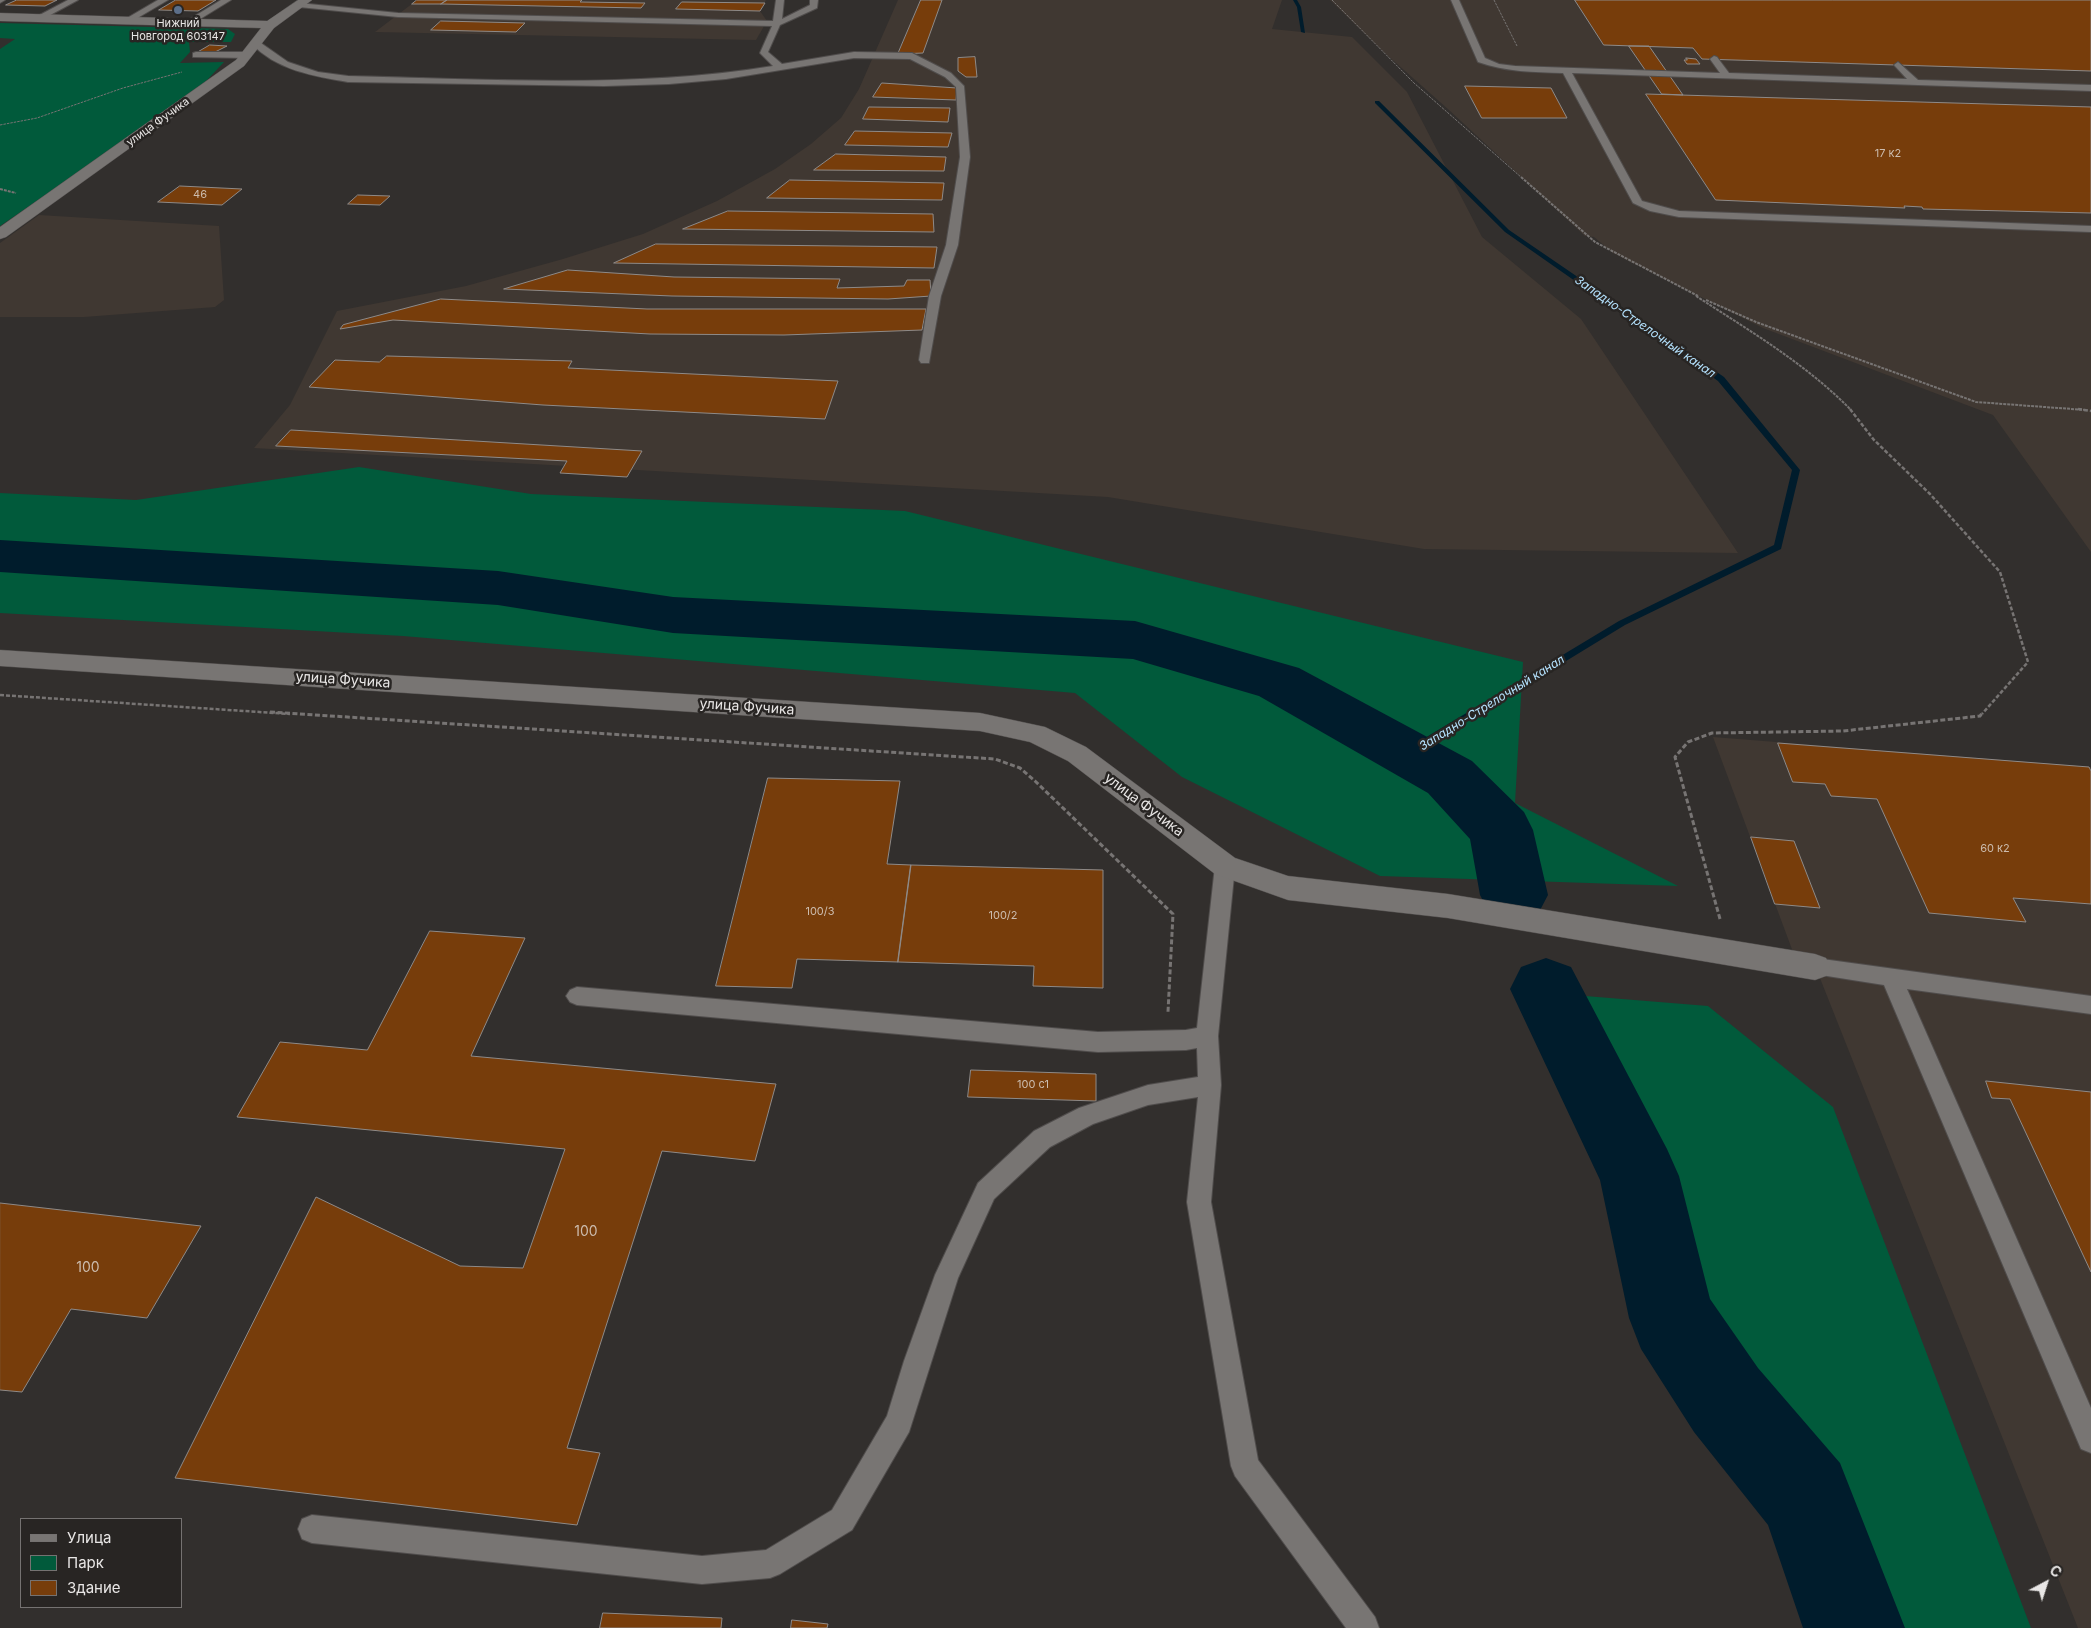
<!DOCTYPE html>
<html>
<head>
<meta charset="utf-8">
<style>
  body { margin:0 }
  #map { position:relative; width:2091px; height:1628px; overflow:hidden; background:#322f2d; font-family:Inter,sans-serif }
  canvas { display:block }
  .legend { position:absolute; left:20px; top:1518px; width:162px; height:90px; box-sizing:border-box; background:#282523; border:1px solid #757271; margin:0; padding:6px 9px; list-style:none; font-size:15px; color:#e8e6e5 }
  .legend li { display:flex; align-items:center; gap:10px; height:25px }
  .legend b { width:25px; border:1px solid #757271 }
  .north { position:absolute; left:2021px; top:1558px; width:50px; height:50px; -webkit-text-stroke:4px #282523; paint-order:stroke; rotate:40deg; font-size:14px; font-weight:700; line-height:20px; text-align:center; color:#e8e6e5 }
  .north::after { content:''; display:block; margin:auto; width:18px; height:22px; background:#e8e6e5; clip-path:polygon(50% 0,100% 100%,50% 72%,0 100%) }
</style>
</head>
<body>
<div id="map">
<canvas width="2091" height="1628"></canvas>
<ul class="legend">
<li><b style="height:6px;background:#787573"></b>Улица</li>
<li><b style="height:14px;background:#015a3b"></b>Парк</li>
<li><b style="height:14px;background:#773d0b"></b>Здание</li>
</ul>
<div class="north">С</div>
</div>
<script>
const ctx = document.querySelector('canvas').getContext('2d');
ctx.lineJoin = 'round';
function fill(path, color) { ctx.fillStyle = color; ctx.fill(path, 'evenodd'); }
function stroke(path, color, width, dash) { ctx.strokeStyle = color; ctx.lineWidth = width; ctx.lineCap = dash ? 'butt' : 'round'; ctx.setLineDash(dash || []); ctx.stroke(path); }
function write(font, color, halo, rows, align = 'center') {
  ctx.font = font + ' Inter,sans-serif'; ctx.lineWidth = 5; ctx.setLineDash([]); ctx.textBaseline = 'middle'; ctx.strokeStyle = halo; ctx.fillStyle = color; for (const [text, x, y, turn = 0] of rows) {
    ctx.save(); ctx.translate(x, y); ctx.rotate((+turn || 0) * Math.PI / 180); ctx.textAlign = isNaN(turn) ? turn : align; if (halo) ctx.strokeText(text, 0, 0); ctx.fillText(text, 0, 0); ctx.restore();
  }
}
const built = new Path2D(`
  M417,0H766L760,11L767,21L756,40L375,32Z
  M898,0H1282L1272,29L1352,37L1407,92L1482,237L1581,319L1738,553L1424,549L1108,497L254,448L290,405L337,311L466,286L563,259L643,234L717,201L775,169L811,144L841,118L859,89Z
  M1330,0H2091V552L1993,415L1763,328L1613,253L1594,237L1585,236L1449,110L1387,55Z
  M39,215L219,226L224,300L215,307L84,317H0V243Z
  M1713,737L2091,767V1628H2078L1810,953L1793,952Z`);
const green = new Path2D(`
  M0,23L228,29L235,34L231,42H189L190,52L180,63L224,62L193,95L0,226V49L15,39L0,38Z
  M359,467L531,494L905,511L1523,662L1515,803L1678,886L1380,876L1182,777L1075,693L403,636L0,613V493L136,500Z
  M1573,995L1708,1006L1833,1107L2031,1628H1873L1820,1462L1707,1308Z`);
const stream = new Path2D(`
  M1293,0H1297L1301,7L1305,33L1301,32L1297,7Z
  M1375,101H1379L1509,230L1724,377L1800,470L1781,549L1625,625L1409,757L1405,756L1404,753L1405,750L1619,621L1774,545L1792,470L1718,381L1505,232L1375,103Z`);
const river = new Path2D(`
  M0,540L498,571L673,597L1135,621L1299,668L1472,761L1524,812L1533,830L1548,895L1538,914L1514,922L1490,914L1480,895L1470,839L1428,793L1259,696L1133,659L673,633L498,605L0,572Z
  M1546,958L1571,967L1667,1149L1679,1176L1710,1299L1758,1368L1840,1463L1905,1628H1803L1768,1525L1694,1432L1641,1349L1629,1318L1600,1180L1510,989L1521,967Z`);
const building = new Path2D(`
  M17,0H57L45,6L6,5Z
  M176,0H216L198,11L159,10Z
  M417,0H447L441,4H412Z
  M447,0H582L580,2L645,3L641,8L441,4Z
  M921,0H942L923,53L898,54Z
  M1575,0H2091V71L1702,59L1693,48L1604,45Z
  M682,2L765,3L760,11L676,9Z
  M441,21L525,23L516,32L431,30Z
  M210,45L227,46L215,52H198Z
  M1629,46H1649L1683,95L1662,94Z
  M975,57L977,77H966L958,71V58Z
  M1686,58L1696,59L1700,64H1687L1684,60H1687Z
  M882,83L957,88L956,100L873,97Z
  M1465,86L1551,88L1567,118H1482Z
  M1646,94L2091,107V213L1923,209L1922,207L1904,206L1905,208L1716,200Z
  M869,107L950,108L948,122L863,119Z
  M855,131L952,133L948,147L845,145Z
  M836,154L946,157L944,171L814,170Z
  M790,180L944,183L942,200L767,198Z
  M180,186L242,189L222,205L158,202Z
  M358,195L390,196L380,205L348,204Z
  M728,211L933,214L934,232L683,229Z
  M656,244L937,247L934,268L614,263Z
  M568,270L674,277L840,279L837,288L904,286L907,280H930L931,296L888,299L672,296L504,289Z
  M441,299L647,309H926L922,330L784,335L650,334L393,320L340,329L343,325Z
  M387,356L572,361L568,368L838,381L825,419L543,405L309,387L335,360L379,362Z
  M291,430L642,451L627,477L560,473L567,461L276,446Z
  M1778,743L2089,767L2091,771V904L2013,898L2026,922L1929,913L1877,799L1831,796L1825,784L1793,782Z
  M768,778L900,781L887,864L911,865L898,962L797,959L792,988L716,986Z
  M1751,837L1794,841L1820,908L1775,904Z
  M911,865L1103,870V988L1033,986L1034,966L898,962Z
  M430,931L525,938L471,1056L776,1084L755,1161L662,1151L567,1448L600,1453L577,1525L175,1478L316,1197L460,1266L523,1268L565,1149L237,1117L280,1042L367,1050Z
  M971,1070L1096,1074V1101L968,1097Z
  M1986,1081L2091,1092V1272L2010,1099L1992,1098Z
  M0,1203L201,1226L147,1318L71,1309L22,1392L0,1390Z
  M603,1613L722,1618L721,1628H600Z
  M792,1620L828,1624L827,1628H791Z`);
const pathFar3 = new Path2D(`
  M1332,0L1414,83L1522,178
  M1494,0L1517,46
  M0,125L37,118L123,88L182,72`);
const pathFar2 = new Path2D(`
  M1521,177L1595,242L1698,296
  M0,189L16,193
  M1696,296C1750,331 1806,364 1851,410
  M1706,300L1756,322L1976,402L2086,410`);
const pathFar1 = new Path2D(`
  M1850,409L1874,440L1930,494L2000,572L2028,662L1982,714
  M2078,409L2091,411
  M0,695L290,714`);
const path = new Path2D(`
  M270,712L995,759L1020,768L1035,781L1173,914L1168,1012
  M1720,919L1675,757L1688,742L1712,733L1843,731L1980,716L1983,712`);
const lane = new Path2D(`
  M0,0H5L0,3Z
  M68,0H78L41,20L34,18Z
  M158,0H168L129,23L122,21Z
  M221,0H231L192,24L185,22Z
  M776,0H784L782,19L810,5V0H818L817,8L780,25L768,52L782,64L854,52L912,53L951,73L964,86L970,157L958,245L941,296L929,363H921L919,360L929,296L946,245L960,157L956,87L945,77L910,59L854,58L726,79L669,84L604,86L348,82C313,76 276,70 251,43L258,41L288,62L318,72L348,76C490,79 633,89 773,66L760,53L772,26L398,17L299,7L295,5L299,3L398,13L773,21Z
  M1451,0H1459L1485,58L1499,64L1515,66L1720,73L1710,59L1714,56L1717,57L1729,73L1907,79L1894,65L1898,62L1918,80L2091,85V91L1572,73L1642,201L1679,211L2091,226V232L1679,217L1650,211L1633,203L1563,73C1533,72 1506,72 1478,62Z
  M196,52H247L251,55L247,58L193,57V53Z
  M1225,858L1232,861L1235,866L1218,1036L1221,1085L1211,1202L1258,1460L1375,1617L1379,1628H1346L1235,1476L1231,1466L1187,1202L1198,1097L1148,1105L1093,1124L1050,1147L994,1199L958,1278L909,1432L852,1530L780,1574L770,1578L702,1584L312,1543L302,1539L298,1529L302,1519L312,1515L702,1556L766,1550L832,1510L887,1416L904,1361L935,1275L978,1183L1034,1131L1079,1108L1148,1085L1198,1077L1197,1048L1186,1050L1098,1052L577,1005L570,1002L566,996L570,990L577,987L1098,1032L1186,1030L1197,1028L1215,866L1218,861Z
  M1815,958L2091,996V1014L1907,989L2091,1408V1453L2081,1449L1884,985L1808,973L1805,967L1808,961Z`);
const street = new Path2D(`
  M298,0H312L274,28L244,66L6,237L0,239V227L236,60L261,28L0,21V13L267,21Z
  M0,650L980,713L1045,727L1086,747L1235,858L1288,876L1448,894L1815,954L1826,958L1830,967L1826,976L1815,980L1448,918L1288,900L1215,874L1068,761L1030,742L980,731L0,666Z`);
const markers = [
  [178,10,5,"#5c6f8a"]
];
const farPoinames = [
  ["Нижний",178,24],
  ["Новгород 603147",178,37]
];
const farStreetnames = [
  ["улица Фучика",158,122,-36]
];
const numberNames = [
  ["17 к2",1888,154],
  ["46",200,195],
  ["60 к2",1995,849],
  ["100/3",820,912],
  ["100/2",1003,916],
  ["100 с1",1033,1085]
];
const farWaternames = [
  ["Западно-Стрелочный канал",1645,327,35],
  ["Западно-Стрелочный канал",1492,703,-32]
];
const streetNames = [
  ["улица Фучика",343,680,4],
  ["улица Фучика",747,707,4],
  ["улица Фучика",1144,805,37]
];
const nearNumbernames = [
  ["100",586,1232],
  ["100",88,1268]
];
fill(built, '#403832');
fill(green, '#015a3b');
fill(stream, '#001c2c');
fill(river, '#001c2c');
fill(building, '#773d0b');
stroke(building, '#8e8a88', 1);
stroke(lane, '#504d4c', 2);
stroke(street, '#504d4c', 1);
stroke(pathFar3, '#777473', 1, [2.5, 1]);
stroke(pathFar2, '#777473', 2, [3, 1]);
stroke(pathFar1, '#777473', 2.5, [4, 2]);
stroke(path, '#777473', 3, [5, 2.5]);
fill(lane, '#787573');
fill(street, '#787573');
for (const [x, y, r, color] of markers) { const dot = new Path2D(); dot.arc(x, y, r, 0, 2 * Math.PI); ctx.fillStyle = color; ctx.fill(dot); stroke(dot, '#282523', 2); }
write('11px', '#e8e6e5', '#282523', farPoinames);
write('11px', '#e8e6e5', '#282523', farStreetnames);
write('11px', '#ccbcae', null, numberNames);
write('italic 12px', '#b5e3ff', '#282523', farWaternames);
write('14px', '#e8e6e5', '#282523', streetNames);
write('14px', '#ccbcae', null, nearNumbernames);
</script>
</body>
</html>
